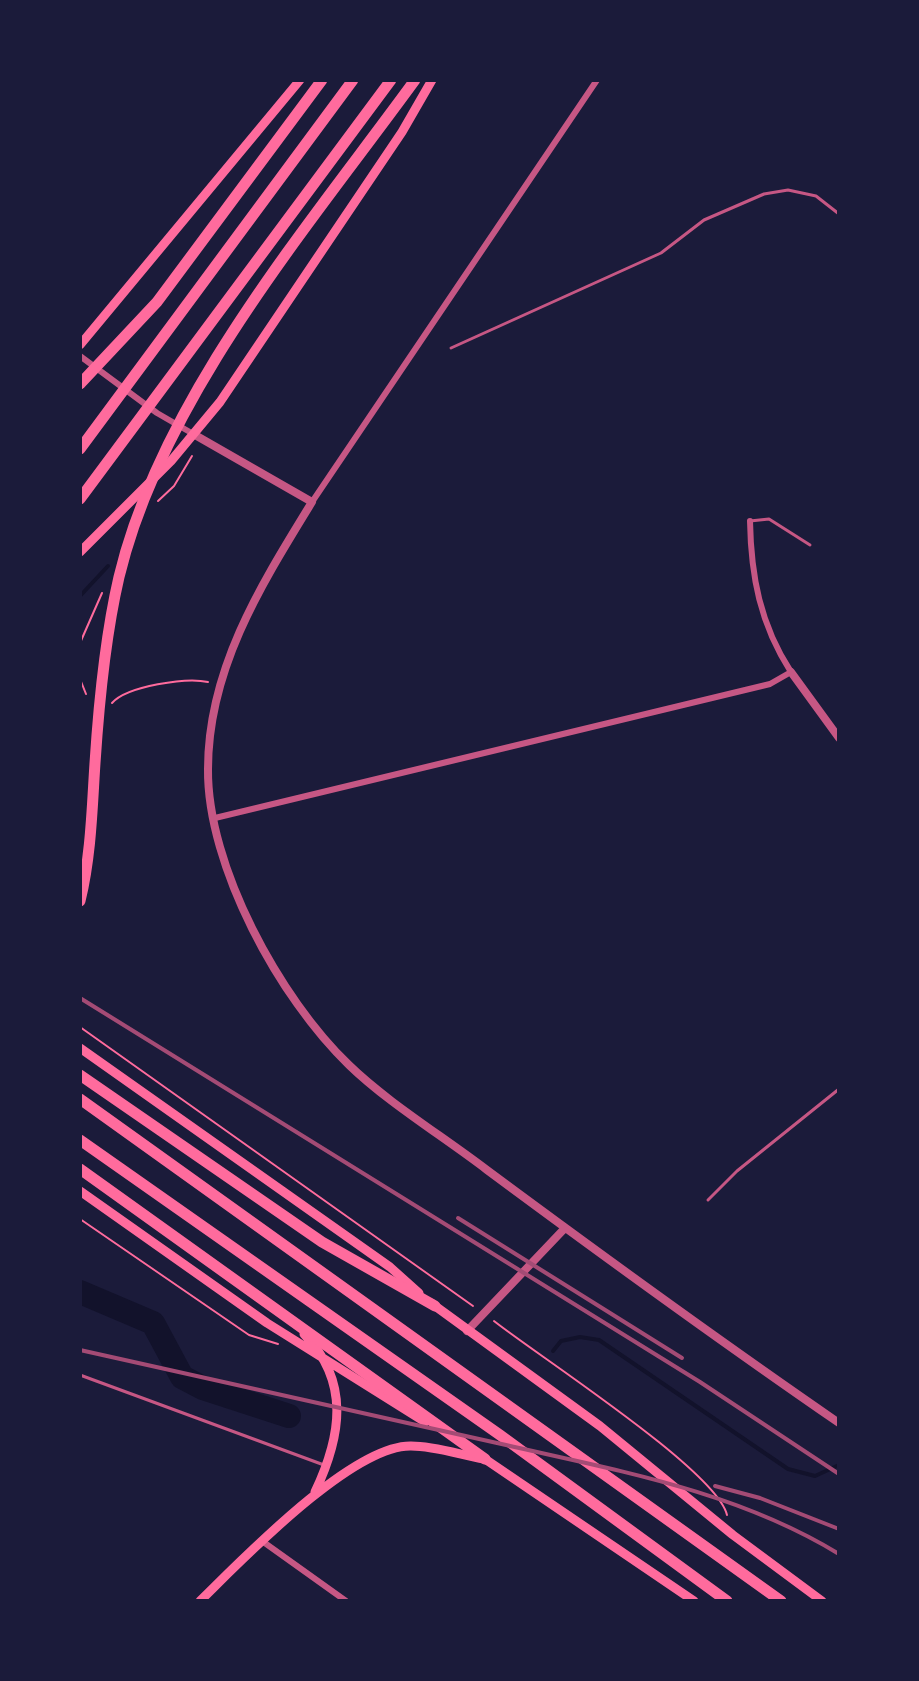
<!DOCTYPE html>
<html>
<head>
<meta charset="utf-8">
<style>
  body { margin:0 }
  #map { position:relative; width:919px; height:1681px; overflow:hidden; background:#1b1b3a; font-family:Quicksand,sans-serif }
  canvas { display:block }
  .frame { position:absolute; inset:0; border:82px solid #1b1b3a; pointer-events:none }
</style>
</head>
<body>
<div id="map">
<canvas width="919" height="1681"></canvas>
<div class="frame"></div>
</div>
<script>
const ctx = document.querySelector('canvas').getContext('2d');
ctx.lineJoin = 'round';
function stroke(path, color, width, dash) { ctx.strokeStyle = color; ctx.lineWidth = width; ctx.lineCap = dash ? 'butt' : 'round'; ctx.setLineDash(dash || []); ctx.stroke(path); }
const stream = new Path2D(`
  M80,596L108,566
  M553,1351L561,1341L580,1337L599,1340L788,1469L815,1476L839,1465`);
const river = new Path2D(`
  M80,1292L153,1323L182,1377L203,1388L289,1416`);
const path = new Path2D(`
  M158,501L174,486L192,456
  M80,643L102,593
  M80,679L86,694
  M112,703C127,686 187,677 208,682
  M80,1027L473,1306
  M80,1219L249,1335L278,1344
  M494,1321C538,1356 716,1470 727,1515`);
const service = new Path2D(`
  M451,348L661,253L704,220L764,194L788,190L816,196L839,214
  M750,521L769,519L810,545
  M708,1200L737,1171L839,1089
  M80,1375L324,1465`);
const minor = new Path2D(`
  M80,356L157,413L195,435
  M312,502L597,80
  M215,818L770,684L791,672C760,624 751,576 750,521
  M262,1541L346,1601`);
const tertiary = new Path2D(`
  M195,435L312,502C261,585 208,669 208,769C207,866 280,999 349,1065C387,1102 444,1137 487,1170C603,1256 720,1341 839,1423
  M791,672L839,738
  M467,1331L565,1228`);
const secondary = new Path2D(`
  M80,345L300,80
  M80,552L171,461L220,402L402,132L432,80
  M80,1048L390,1267L419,1293
  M80,1191L267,1323L425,1422
  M431,1303L600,1426L733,1535L822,1601
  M304,1334C351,1382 341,1437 315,1492
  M482,1457L694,1601
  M200,1601C242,1560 352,1445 411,1446C435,1446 461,1455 484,1459`);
const trunk = new Path2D(`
  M80,384L157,302L322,80
  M80,449L353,80
  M80,499L391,80
  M80,901C91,856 92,809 95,763C99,701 105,637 119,577C162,397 308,227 415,80
  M80,1075L322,1242L435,1306
  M80,1099L781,1601
  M80,1140L500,1435L727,1601
  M80,1169L485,1459`);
const rail = new Path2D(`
  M80,998L700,1382L839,1474
  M458,1218L682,1358
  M80,1350C222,1381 364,1412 506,1445C620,1471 738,1492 839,1554
  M715,1486L760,1498L839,1529`);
stroke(stream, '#12122b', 4);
stroke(river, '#12122b', 24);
stroke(path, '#ff6b9d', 2);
stroke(service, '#c65784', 3);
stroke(minor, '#c65784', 6);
stroke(tertiary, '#c65784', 8);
stroke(secondary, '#ff6b9d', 9);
stroke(trunk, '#ff6b9d', 11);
stroke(rail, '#a44b75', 4);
</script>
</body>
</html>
